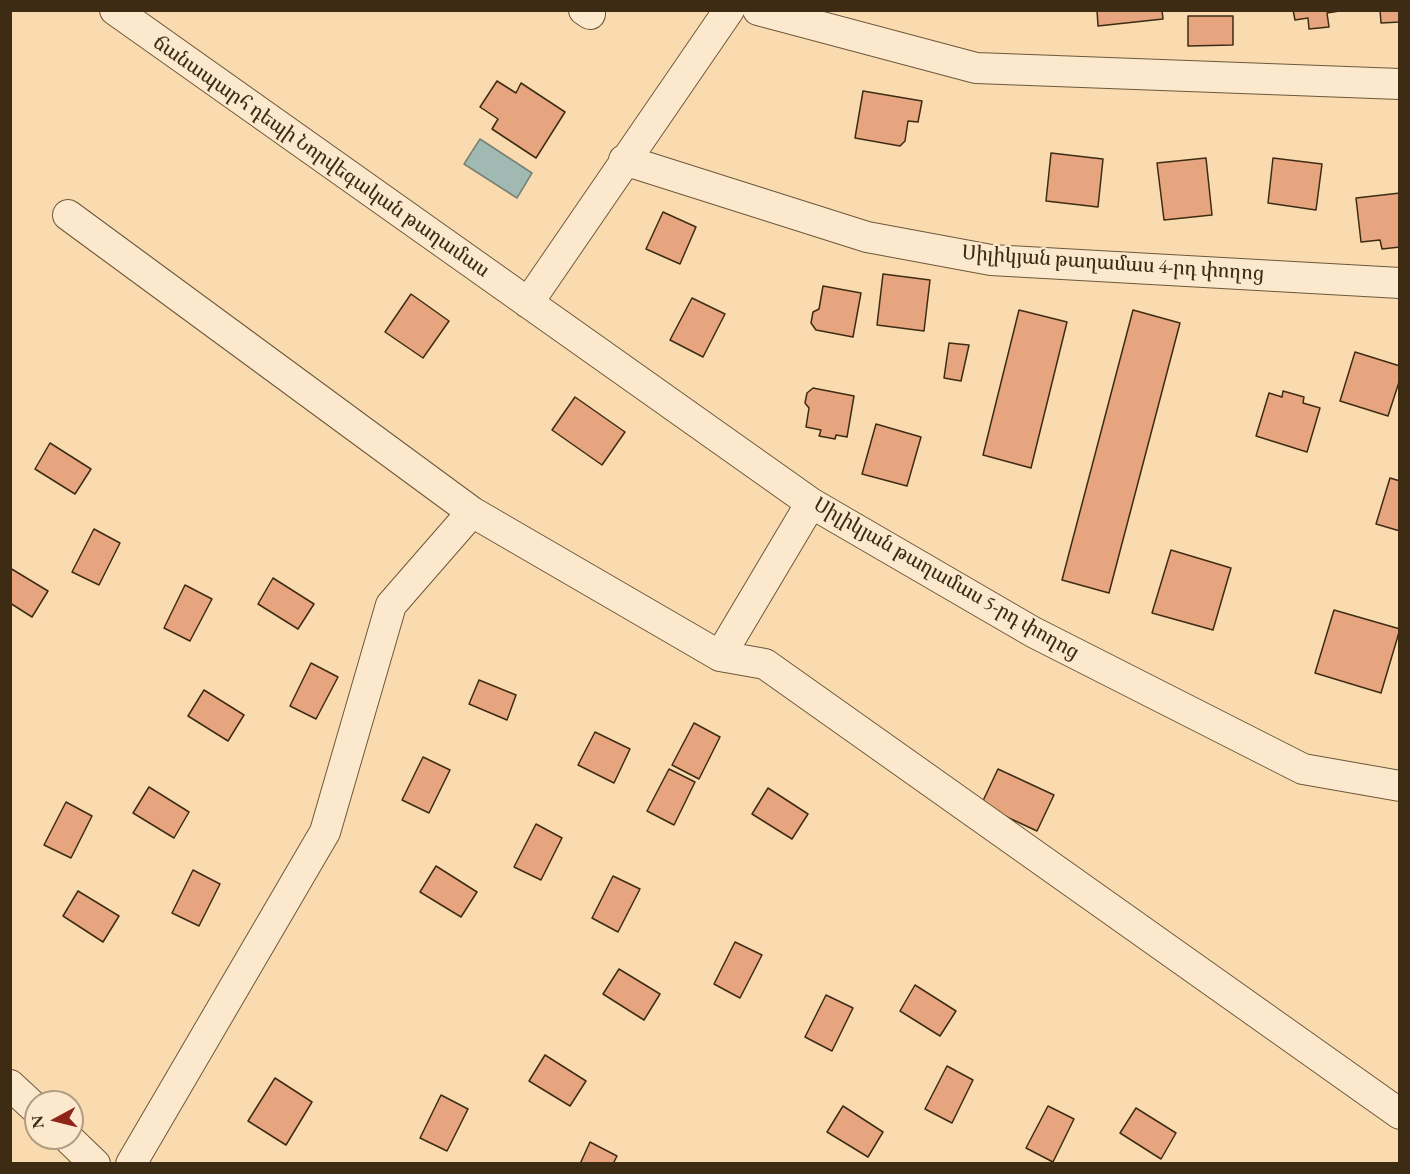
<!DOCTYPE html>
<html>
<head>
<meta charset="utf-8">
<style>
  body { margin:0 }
  #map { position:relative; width:1410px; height:1174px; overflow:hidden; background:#fadbb0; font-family:"EB Garamond",serif }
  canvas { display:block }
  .frame { position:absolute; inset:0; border:12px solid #3d2c13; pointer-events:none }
  .north { position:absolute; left:24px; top:1090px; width:60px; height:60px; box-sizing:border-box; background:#fce8cc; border:2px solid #b09d82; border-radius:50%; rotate:263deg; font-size:16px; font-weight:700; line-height:24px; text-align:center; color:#3d2c13 }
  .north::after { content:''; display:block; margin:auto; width:21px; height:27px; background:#8f2418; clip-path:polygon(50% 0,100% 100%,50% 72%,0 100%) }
</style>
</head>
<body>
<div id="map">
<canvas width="1410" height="1174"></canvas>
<div class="frame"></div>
<div class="north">N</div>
</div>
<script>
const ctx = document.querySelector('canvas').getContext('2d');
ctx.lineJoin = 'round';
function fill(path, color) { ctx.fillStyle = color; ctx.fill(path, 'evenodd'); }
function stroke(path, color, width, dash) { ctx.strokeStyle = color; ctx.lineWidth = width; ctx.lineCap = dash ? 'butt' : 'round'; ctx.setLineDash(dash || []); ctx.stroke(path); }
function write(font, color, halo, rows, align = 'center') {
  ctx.font = font + ' "EB Garamond","Noto Serif Armenian",serif'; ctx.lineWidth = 4.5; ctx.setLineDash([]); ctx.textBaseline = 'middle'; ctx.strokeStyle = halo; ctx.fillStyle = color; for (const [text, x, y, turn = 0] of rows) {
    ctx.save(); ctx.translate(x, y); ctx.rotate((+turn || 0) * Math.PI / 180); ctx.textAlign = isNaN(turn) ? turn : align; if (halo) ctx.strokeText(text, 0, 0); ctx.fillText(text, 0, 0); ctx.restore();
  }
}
const water = new Path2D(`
  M480,139L532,173L517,198L464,164Z`);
const building = new Path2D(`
  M1097,10H1162L1163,19L1098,26Z
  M1293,10H1346L1327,13L1329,27L1309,29L1308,18L1295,20Z
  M1380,10H1400V22L1381,23Z
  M1188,16H1233V45L1188,46Z
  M497,81L516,93L521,83L565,112L536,158L492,129L498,119L480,107Z
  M863,91L922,101L918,122L908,121L905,141L900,146L855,138Z
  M1051,153L1103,159L1098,207L1046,201Z
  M1206,158L1212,215L1164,220L1157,163Z
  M1273,158L1322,164L1316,210L1268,203Z
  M1400,193V247L1382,249L1380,240L1361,242L1356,198Z
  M663,212L696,227L680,264L646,249Z
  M883,274L930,280L924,331L877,325Z
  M823,286L861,293L853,337L816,330L811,323L813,312L819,309Z
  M411,294L449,321L423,358L385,332Z
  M692,298L725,314L703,357L670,340Z
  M1019,310L1067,322L1031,468L983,455Z
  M1133,310L1180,323L1109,593L1062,580Z
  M949,343L969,345L961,381L944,378Z
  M1355,352L1400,366V379L1388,416L1340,401Z
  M813,388L854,396L847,437L836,435L835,439L819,436L821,430L806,427L809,408L805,403L807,393Z
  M1283,391L1304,397L1303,403L1320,408L1307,452L1256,436L1269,393L1282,397Z
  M575,397L625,432L602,465L552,430Z
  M876,424L921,437L907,486L862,474Z
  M50,443L91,469L75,494L35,469Z
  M1390,478L1400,481V531L1376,524Z
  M94,529L120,543L99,585L72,572Z
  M1171,550L1231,568L1213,630L1152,613Z
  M10,568L48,591L32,617L10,603Z
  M273,578L314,604L298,629L258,604Z
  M185,585L212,599L190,641L164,628Z
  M1334,610L1400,629L1381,693L1315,673Z
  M311,663L338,677L316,719L290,706Z
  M479,680L516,695L507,720L469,704Z
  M204,690L244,715L228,741L188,716Z
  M694,723L720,737L699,779L672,765Z
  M595,732L630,749L614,783L578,765Z
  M423,757L450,770L429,813L402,800Z
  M669,769L695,782L674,825L647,811Z
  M998,769L1054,795L1037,831L981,805Z
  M149,787L189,812L174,838L133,813Z
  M768,788L808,814L792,839L752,814Z
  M66,802L92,816L71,858L44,845Z
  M536,824L562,838L541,880L514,867Z
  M436,866L477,892L461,917L420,892Z
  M193,870L220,884L199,926L172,913Z
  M613,876L640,889L618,932L592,918Z
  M78,891L119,916L103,942L63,916Z
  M735,942L762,955L740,998L714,984Z
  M619,969L660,994L644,1020L603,994Z
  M915,985L956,1011L940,1036L900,1011Z
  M826,995L853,1008L832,1051L805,1037Z
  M545,1055L586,1081L570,1106L529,1081Z
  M947,1066L973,1080L952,1123L925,1109Z
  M275,1078L312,1102L286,1145L248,1121Z
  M441,1095L468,1109L447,1151L420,1138Z
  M843,1106L883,1132L868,1157L827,1132Z
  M1048,1106L1074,1119L1053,1162L1026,1148Z
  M1136,1108L1176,1133L1161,1159L1120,1133Z
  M590,1142L617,1156L613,1164H580Z`);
const minor = new Path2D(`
  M115,10L811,503L1033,632L1303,769L1400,786
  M584,10L590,14
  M758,10L976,68L1400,84
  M624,160L867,237L991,260L1400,283
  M68,215L472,512L720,656L811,503
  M528,303L729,10
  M720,656L765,664L1400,1114
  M10,1085L36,1109
  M68,1138L95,1164
  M131,1164L325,832L391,605L472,512`);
const streetNames = [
  ["ճանապարհ դեպի Նորվեգական թաղամաս",321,157,35],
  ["Սիլիկյան թաղամաս 4-րդ փողոց",1113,264,4],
  ["Սիլիկյան թաղամաս 5-րդ փողոց",946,579,30]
];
fill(water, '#a0b9b3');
stroke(water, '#788173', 1.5);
fill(building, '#e6a47f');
stroke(building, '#3d2c13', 1.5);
stroke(minor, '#6c583a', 32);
stroke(minor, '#fce8cc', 30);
write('20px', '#3d2c13', '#fce8cc', streetNames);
</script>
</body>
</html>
